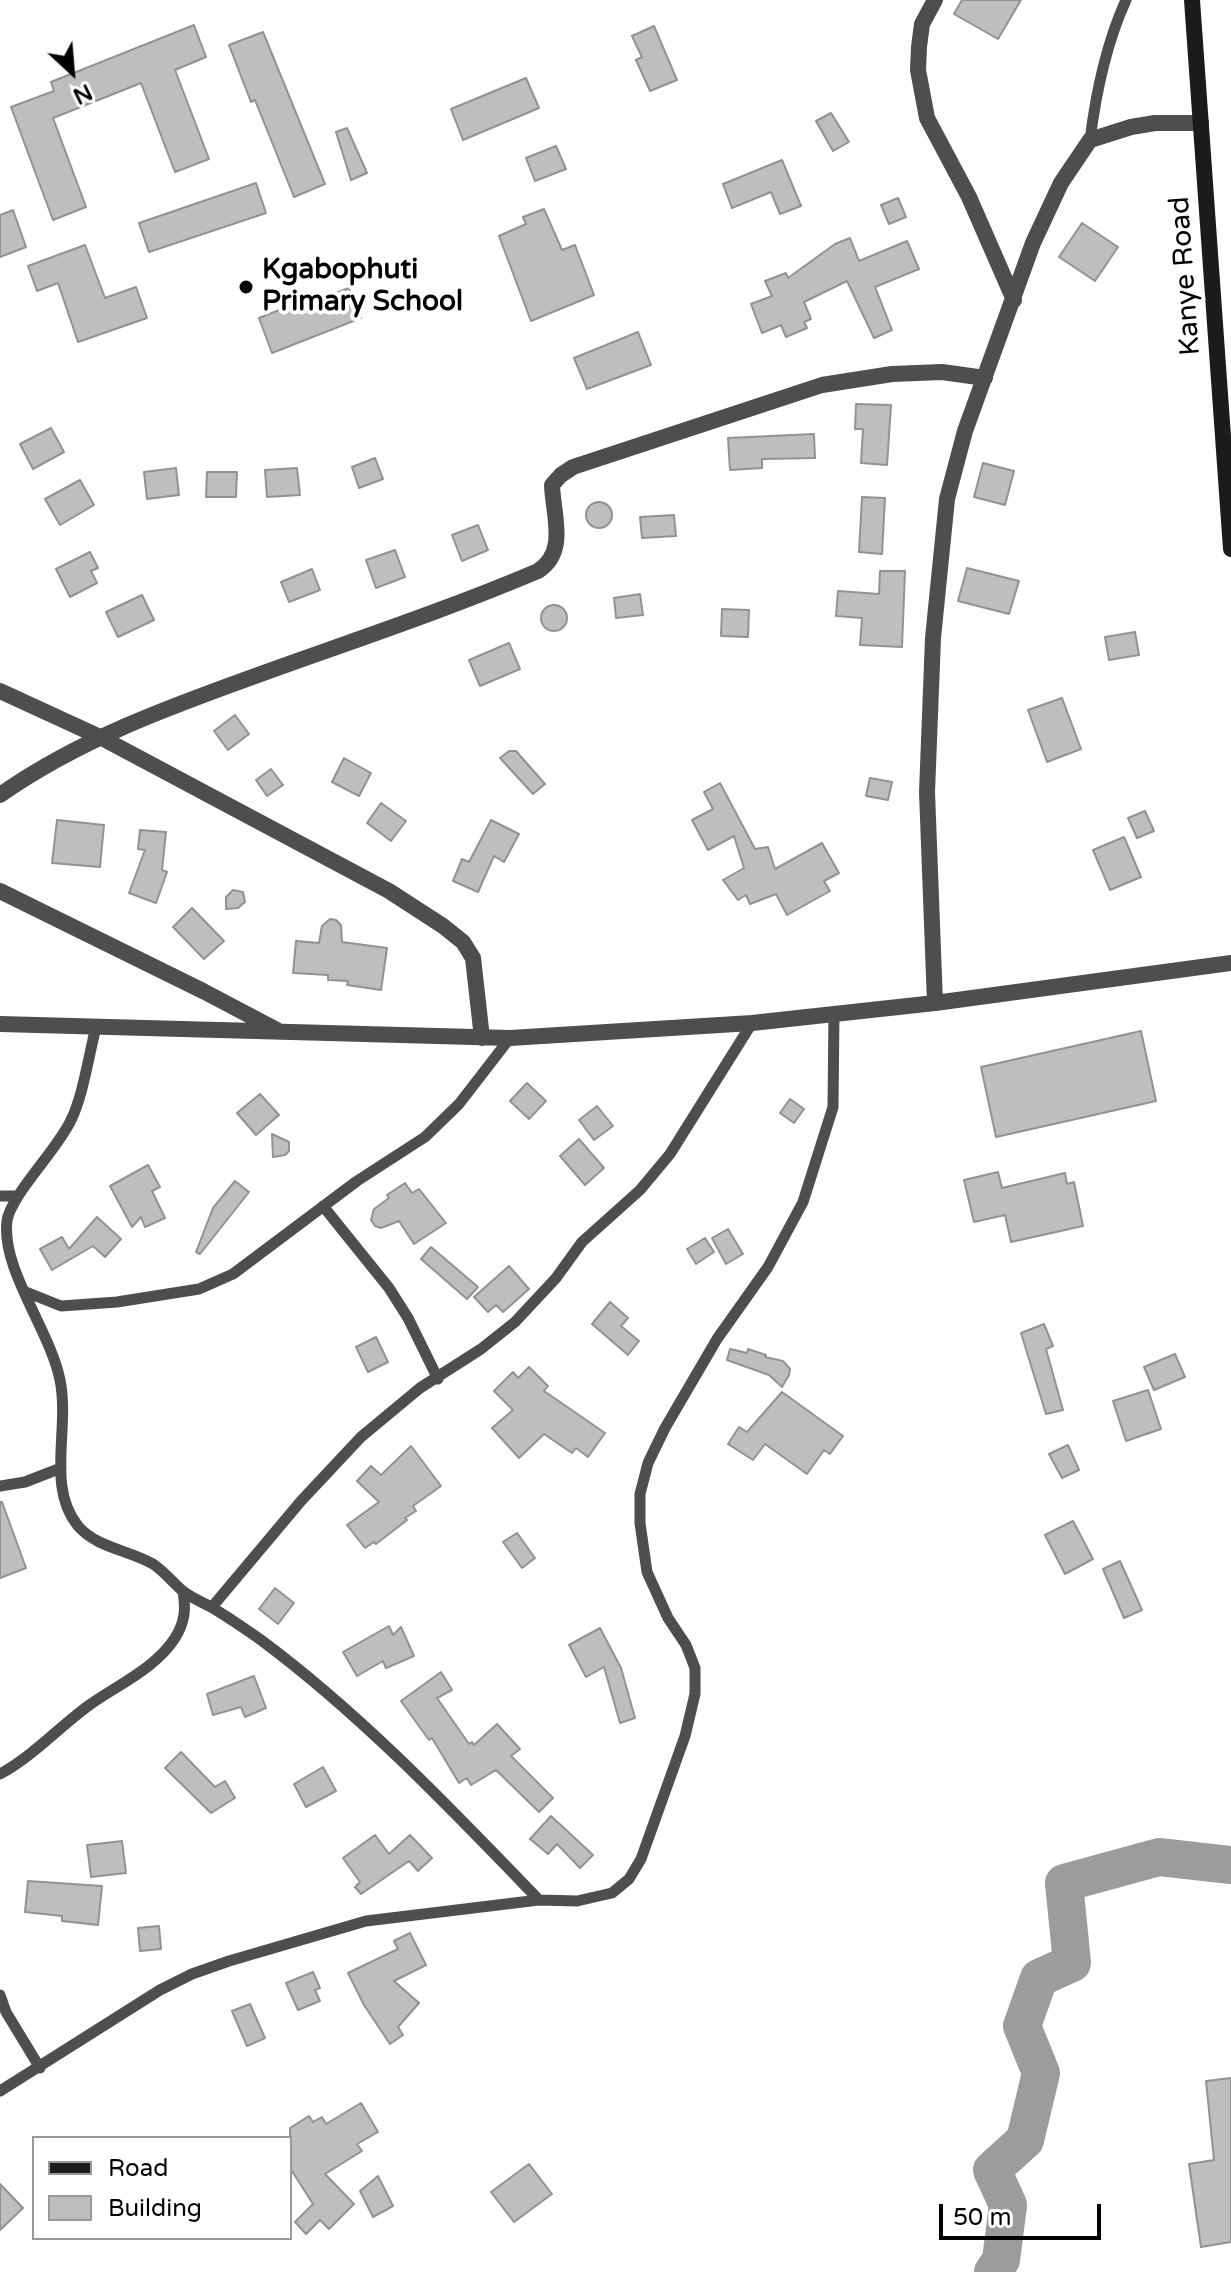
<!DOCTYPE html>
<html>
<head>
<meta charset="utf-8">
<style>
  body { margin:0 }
  #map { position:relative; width:1231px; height:2272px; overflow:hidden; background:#fff; font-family:"Varela Round",sans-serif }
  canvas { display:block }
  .legend { position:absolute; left:32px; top:2136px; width:260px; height:104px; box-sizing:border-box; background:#fff; border:2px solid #999; margin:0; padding:10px 14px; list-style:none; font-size:24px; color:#000 }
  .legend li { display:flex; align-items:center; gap:16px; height:40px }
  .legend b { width:40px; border:2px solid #999 }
  .north { position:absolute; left:32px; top:32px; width:80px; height:80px; -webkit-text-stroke:6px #fff; paint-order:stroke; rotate:154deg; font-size:22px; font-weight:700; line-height:32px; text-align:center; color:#000 }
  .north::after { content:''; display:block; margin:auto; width:28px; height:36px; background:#000; clip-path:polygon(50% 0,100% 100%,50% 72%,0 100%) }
  .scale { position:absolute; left:939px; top:2204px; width:162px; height:36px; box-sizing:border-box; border:4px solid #000; border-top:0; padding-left:10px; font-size:24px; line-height:28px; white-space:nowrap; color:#000; -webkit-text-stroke:6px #fff; paint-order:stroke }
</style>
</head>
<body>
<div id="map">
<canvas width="1231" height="2272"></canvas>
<ul class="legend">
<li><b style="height:10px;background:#1b1b1b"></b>Road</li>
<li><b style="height:22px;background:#bebebe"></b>Building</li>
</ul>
<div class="north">N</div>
<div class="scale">50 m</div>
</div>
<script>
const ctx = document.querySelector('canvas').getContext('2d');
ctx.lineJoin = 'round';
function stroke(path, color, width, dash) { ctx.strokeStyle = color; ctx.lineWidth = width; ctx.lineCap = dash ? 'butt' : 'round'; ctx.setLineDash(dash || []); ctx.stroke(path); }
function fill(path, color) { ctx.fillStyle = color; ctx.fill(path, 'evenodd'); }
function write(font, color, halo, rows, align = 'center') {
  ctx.font = font + ' "Varela Round",sans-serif'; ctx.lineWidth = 8; ctx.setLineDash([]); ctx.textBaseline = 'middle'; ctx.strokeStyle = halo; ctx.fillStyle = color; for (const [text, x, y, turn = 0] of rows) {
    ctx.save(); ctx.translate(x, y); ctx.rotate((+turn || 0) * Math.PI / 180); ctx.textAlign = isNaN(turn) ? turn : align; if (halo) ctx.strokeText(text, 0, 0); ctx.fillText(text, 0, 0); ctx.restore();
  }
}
const river = new Path2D(`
  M993,2272L1001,2260L1008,2205L992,2170L1025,2140L1041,2073L1022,2026L1039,1978L1072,1963L1064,1883L1159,1857L1231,1865`);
const building = new Path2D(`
  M962,0H1021L998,39L954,14Z
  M194,25L206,57L175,70L209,159L175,172L141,83L53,118L86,207L53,220L11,107L54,91L51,82Z
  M654,26L677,80L650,91L636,60L642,57L632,36Z
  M263,32L325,184L294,197L255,100L251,102L229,45Z
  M526,78L539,108L463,140L451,109Z
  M831,113L849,142L833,151L816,121Z
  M347,128L367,173L351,180L336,132Z
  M556,146L566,169L535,181L526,158Z
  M782,160L801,206L780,214L771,192L732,208L723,184Z
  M256,183L266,213L149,252L139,223Z
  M898,198L906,217L889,224L881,205Z
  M544,209L562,250L575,245L594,295L531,321L499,236L526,224L523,217Z
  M13,210L26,247L0,257V215Z
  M1082,223L1118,247L1095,281L1059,257Z
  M850,238L859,261L907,241L919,269L875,287L892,330L874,338L847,281L804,302L811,319L804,322L807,328L786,337L781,325L762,333L751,304L772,296L765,281L786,273L788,278L835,244Z
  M85,245L105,298L136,287L147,318L78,342L58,283L37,291L28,266Z
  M349,288L361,318L272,353L259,318L307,299L309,303Z
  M638,332L651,365L587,389L574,358Z
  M856,404L891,405L887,465L861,463L863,429H855Z
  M51,428L64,452L33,469L20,444Z
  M814,434L815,458L762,459V468L730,470L728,438Z
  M375,458L383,479L359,488L352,467Z
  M983,463L1014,471L1005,505L974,497Z
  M176,468L179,495L147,499L144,472Z
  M297,468L300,495L267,497L265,470Z
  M207,472H237L236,497H206Z
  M80,480L94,505L60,525L45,499Z
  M862,497L885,498L882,554L859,552Z
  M586 515a13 13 0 1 1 26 0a13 13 0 1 1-26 0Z
  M674,515L676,536L642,538L640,517Z
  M478,525L488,550L462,561L452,535Z
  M395,550L405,577L376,588L366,560Z
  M90,552L98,568L91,571L97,583L70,597L56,569Z
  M967,568L1019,581L1009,614L958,601Z
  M312,569L320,590L289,602L281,582Z
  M880,571H905L902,647L860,645L862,618L836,616L838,591L879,594Z
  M640,594L643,615L616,618L614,598Z
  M142,595L154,620L118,637L106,612Z
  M541 618a13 13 0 1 1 26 0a13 13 0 1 1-26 0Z
  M722,609L749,610L748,637L721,636Z
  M1135,632L1139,655L1109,660L1105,637Z
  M509,643L520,669L480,686L469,660Z
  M1062,698L1081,749L1047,762L1028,710Z
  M235,715L249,734L228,750L214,731Z
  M509,751H516L545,784L533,794L500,758Z
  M344,758L371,773L359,796L332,782Z
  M271,769L283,785L267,796L256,780Z
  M870,778L892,782L888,800L866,796Z
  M720,783L755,849L768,847L775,869L822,843L839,873L824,881L830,891L787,915L776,894L750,904L746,895L738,900L723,880L744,868L734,836L708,850L692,820L713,809L704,792Z
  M381,803L406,821L391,841L367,823Z
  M1145,811L1154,831L1137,838L1128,818Z
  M57,820L104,825L100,867L52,863Z
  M491,820L519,834L504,862L494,856L478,892L453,881L462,859L469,862Z
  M140,830L166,832L162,870L167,872L156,903L129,893L145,850L138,849Z
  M1124,837L1141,877L1110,890L1093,850Z
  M233,890L243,892L245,902L238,908L226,909V897Z
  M192,908L224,941L204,959L173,927Z
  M330,919L336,920L341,925L342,942L387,948L381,990L347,985L348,981L328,980V975L293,973L296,941L319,943L322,926Z
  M1141,1031L1156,1101L996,1137L981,1067Z
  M527,1083L546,1101L529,1119L510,1101Z
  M260,1094L279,1115L256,1135L237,1113Z
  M790,1099L804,1109L794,1123L780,1113Z
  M597,1106L613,1126L594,1140L579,1120Z
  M272,1134L289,1142V1151L285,1155L273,1157Z
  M579,1139L604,1168L585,1185L560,1156Z
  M148,1165L160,1187L152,1191L165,1218L145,1227L141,1217L132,1227L110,1186Z
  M998,1172L1002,1188L1065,1173L1067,1184L1074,1182L1083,1226L1011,1242L1005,1215L974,1222L964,1180Z
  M235,1181L249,1192L200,1254L196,1252L213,1208Z
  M405,1183L412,1193L419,1189L446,1223L414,1244L399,1221L381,1228L375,1226L371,1220L374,1209L389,1198L387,1195Z
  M97,1217L121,1239L105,1257L93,1246L52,1270L40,1249L62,1237L69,1249Z
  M728,1229L743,1254L726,1264L712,1238Z
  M705,1238L714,1252L696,1264L687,1249Z
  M431,1247L478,1287L467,1299L421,1259Z
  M509,1266L529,1289L503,1312L496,1305L488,1312L474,1297Z
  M610,1302L628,1318L621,1326L639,1341L628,1355L592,1324Z
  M1044,1324L1053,1346L1046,1349L1063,1410L1046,1414L1021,1333Z
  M376,1337L388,1362L368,1372L356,1347Z
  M730,1349L747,1353L748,1349L766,1355L765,1357L783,1361L790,1369L789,1375L782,1387L769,1375L727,1360Z
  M1175,1354L1185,1377L1154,1390L1144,1367Z
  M529,1367L548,1386L544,1391L605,1433L588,1457L576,1448L572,1453L544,1434L519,1458L492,1428L513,1410L494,1391L513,1372L518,1378Z
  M1148,1390L1161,1429L1126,1441L1113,1401Z
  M782,1392L843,1436L830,1454L824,1450L807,1474L765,1444L753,1460L728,1444L739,1427L747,1432Z
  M1068,1445L1079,1470L1062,1478L1049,1454Z
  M411,1446L441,1486L413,1506L416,1511L405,1518L407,1520L376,1544L374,1542L365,1548L347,1525L379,1502L357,1481L371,1466L381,1475Z
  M0,1502H2L26,1568L0,1578Z
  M1073,1521L1093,1559L1065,1574L1045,1535Z
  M517,1533L535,1558L522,1568L503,1542Z
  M1120,1561L1142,1610L1124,1618L1103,1569Z
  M275,1588L294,1603L278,1624L259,1609Z
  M389,1626L393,1635L401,1627L414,1656L386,1668L383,1661L357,1676L343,1652Z
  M600,1628L621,1668L635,1718L620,1723L604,1667L586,1677L569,1645Z
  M441,1672L452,1690L437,1698L469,1744L472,1742L474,1745L497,1724L520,1749L511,1756L553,1798L539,1812L496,1770L471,1785L467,1778L459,1783L432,1738L429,1740L401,1701Z
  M254,1676L266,1708L245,1717L241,1707L213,1715L207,1694Z
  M181,1752L215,1787L225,1781L235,1798L211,1813L165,1768Z
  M323,1767L336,1791L306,1807L294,1784Z
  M551,1816L593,1855L580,1868L557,1844L548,1854L530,1839Z
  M375,1835L389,1854L410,1835L432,1858L418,1871L409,1861L361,1894L355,1887L360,1882L343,1858Z
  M122,1841L126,1873L91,1877L87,1845Z
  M28,1881L102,1886L98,1925L62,1921V1916L25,1912Z
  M159,1926L161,1949L140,1951L138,1928Z
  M410,1933L426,1965L394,1981L419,2003L398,2027L403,2035L390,2044L364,2005L348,1973L398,1949L394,1941Z
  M313,1972L320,1988L315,1990L320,2001L298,2010L286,1983Z
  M250,2004L265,2038L247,2046L232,2011Z
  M1231,2078V2242L1201,2247L1189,2164L1214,2160L1206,2081Z
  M361,2103L378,2132L357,2144L362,2151L325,2174L354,2204L329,2229L320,2220L306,2234L295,2222L313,2204L290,2168V2128L309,2116L313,2122L322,2117L326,2124Z
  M529,2164L552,2194L514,2222L491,2192Z
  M378,2176L393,2206L373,2217L360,2191Z
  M0,2184L23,2208L0,2230Z`);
const lane = new Path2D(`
  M1090,140C1096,92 1106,44 1126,0
  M96,1027C89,1054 83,1096 71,1120C58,1149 10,1196 7,1221C1,1269 50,1330 60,1380C70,1429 46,1487 78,1526C97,1548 129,1550 153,1564C165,1572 173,1583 184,1592C192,1598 202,1602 211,1607C228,1617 244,1628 261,1640C362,1715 452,1810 539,1900
  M0,1196H18
  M323,1206L389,1288L408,1318L438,1379
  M26,1292L61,1306L117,1302L199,1289L233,1274L357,1181L425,1137L459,1104L510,1038
  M0,1486L25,1482L61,1468
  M212,1607L301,1501L361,1437L420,1388L481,1349L515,1322L556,1278L582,1242L640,1190L670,1154L752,1023
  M0,1774C33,1756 58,1728 88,1706C117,1685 155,1669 175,1638C185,1622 186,1609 183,1591
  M0,1995L6,2012L40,2068
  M0,2091L160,1990L192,1974L229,1961L366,1921L539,1900L577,1901L612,1893L629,1879L641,1859L685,1736L695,1694V1668L686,1645L668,1618L647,1572L640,1523V1494L648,1463L665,1428L717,1339L768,1267L803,1202L833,1107L834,1012`);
const street = new Path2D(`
  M935,0L922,24L919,47L918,70L927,118L969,197L1014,300
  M0,691L100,737L389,891L443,926L463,942L473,958L482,1038
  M0,795C78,740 169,707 258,675C352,641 446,610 538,571C568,552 553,515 552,485L561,475L573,467L822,385L892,374L942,372L985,378
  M0,891L203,991L277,1030
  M935,1003L927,792L933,638L947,499L965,431L1033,243L1061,183L1090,140L1131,127L1155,123H1201
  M0,1024L510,1038L752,1023L935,1003L1231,963`);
const secondary = new Path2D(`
  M1192,0L1231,549`);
const markers = [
  [246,287,8,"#000"]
];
const poiNames = [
  ["Kgabophuti",262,271],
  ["Primary School",262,303]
];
const streetNames = [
  ["Kanye Road",1186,276,-94]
];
stroke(river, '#9c9c9c', 38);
fill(building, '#bebebe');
stroke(building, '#929292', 2);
stroke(lane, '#4e4e4e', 11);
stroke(street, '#4e4e4e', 16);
stroke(secondary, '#1b1b1b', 16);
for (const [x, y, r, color] of markers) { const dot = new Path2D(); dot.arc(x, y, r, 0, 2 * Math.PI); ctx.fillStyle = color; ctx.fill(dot); stroke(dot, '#fff', 3); }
write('bold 28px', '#000', '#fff', poiNames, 'left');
write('28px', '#000', '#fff', streetNames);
</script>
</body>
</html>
